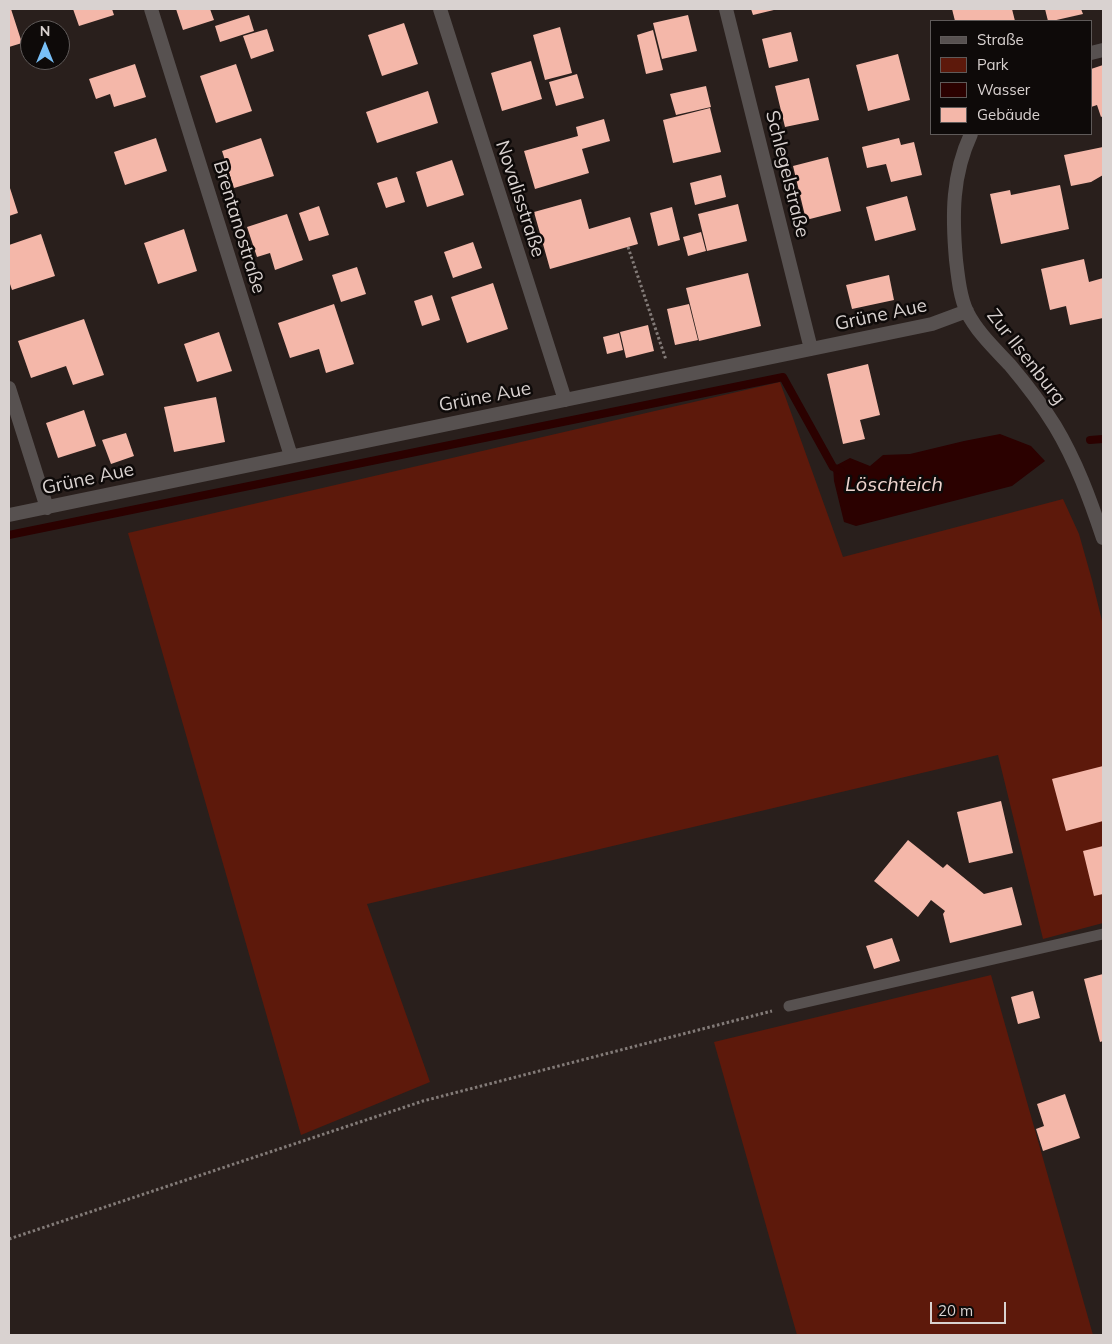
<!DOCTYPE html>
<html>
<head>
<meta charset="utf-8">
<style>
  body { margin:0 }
  #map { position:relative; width:1112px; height:1344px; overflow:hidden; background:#291f1c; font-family:Mulish,sans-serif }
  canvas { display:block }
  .frame { position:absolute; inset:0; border:10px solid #d9d2d0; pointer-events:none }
  .legend { position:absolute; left:930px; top:20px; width:162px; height:115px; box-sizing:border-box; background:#0e0a09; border:1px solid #5f5a59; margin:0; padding:6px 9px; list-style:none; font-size:15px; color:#d9d2d0 }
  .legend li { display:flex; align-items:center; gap:10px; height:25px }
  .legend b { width:25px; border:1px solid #5f5a59 }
  .north { position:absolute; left:20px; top:20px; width:50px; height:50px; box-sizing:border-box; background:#0e0a09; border:1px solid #5f5a59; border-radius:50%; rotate:0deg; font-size:14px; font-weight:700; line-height:20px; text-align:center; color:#d9d2d0 }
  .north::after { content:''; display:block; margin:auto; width:18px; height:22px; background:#78bff7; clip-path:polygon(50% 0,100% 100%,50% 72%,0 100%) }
  .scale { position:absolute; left:930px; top:1302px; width:76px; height:22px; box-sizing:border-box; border:2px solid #d9d2d0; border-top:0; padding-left:6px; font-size:15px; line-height:18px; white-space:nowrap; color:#d9d2d0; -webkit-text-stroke:4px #0e0a09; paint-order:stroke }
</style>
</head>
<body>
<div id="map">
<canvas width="1112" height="1344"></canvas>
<div class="frame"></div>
<ul class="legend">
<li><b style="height:6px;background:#575150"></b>Straße</li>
<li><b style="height:14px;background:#5d190b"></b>Park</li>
<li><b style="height:14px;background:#2b0100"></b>Wasser</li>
<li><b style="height:14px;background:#f4b7a9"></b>Gebäude</li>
</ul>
<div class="north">N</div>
<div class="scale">20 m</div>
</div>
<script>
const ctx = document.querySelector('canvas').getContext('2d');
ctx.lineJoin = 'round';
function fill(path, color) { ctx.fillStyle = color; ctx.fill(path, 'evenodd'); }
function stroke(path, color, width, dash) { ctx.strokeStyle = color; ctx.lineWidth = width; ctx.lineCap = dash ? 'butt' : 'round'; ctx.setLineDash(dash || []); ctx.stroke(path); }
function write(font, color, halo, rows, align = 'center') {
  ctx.font = font + ' Mulish,sans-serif'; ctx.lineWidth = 5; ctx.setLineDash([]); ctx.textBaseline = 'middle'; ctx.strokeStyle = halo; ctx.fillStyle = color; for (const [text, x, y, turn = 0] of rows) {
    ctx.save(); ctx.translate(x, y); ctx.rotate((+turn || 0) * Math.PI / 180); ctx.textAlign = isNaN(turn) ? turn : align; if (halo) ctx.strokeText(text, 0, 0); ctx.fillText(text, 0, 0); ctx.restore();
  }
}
const green = new Path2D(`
  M780,382L843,557L1063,499L1079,534L1092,580L1103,625V923L1043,939L998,755L367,904L430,1082L301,1135L128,533Z
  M991,975L1093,1335H797L714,1042Z`);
const water = new Path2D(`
  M1000,434L1031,446L1045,461L1012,486L856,526L844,522L834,481L833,467L850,458L870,466L883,455L910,454L964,441Z`);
const stream = new Path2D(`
  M1090,440L1103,439
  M9,535L783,377L833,467L841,471`);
const building = new Path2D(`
  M9,9H11L22,43L9,47Z
  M73,9H112L114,15L79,26Z
  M176,9H210L214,20L183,30Z
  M751,9H778L753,15Z
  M952,9H1012L1015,21H955Z
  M1045,9H1081L1083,14L1052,21H1048Z
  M249,15L254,31L220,42L215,26Z
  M688,15L697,51L662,59L653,23Z
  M404,23L418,64L382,76L368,35Z
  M560,27L572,73L545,80L533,35Z
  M267,29L274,51L251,59L243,36Z
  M653,30L663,70L646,74L637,35Z
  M791,32L798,61L769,68L762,39Z
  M898,54L910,100L868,111L856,65Z
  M531,61L542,99L502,111L491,73Z
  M135,64L146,97L114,107L110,94L96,99L89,79Z
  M236,64L252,111L216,123L200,76Z
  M1103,65V116L1101,117L1097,105L1091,107V69Z
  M577,74L584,98L556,106L549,82Z
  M809,78L819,120L785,127L775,86Z
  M706,86L711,107L676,115L670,94Z
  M428,91L438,123L377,143L366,112Z
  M710,108L721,152L673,163L663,120Z
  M604,119L610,141L582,149L589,173L535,189L524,151L578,136L576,127Z
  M156,138L167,171L125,185L114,152Z
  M261,138L274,176L234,188L222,151Z
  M899,138L901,145L914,142L922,175L891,182L886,164L867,168L862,147Z
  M1103,147V175L1091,182L1071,186L1064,155Z
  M828,157L841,211L806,220L793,166Z
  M452,160L464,195L427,207L416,172Z
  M721,175L726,197L695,205L690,183Z
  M397,177L405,202L386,208L377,183Z
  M9,185L18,213L9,216Z
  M1060,185L1069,229L1001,244L990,194L1010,190L1011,195Z
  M907,196L916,230L875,241L866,207Z
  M581,199L589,229L630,217L638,244L550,269L534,212Z
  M738,204L747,241L707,251L698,214Z
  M319,206L329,235L309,241L299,213Z
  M672,207L680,240L658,246L650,213Z
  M287,214L303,260L275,270L270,253L257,257L247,227Z
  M184,229L197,271L158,284L144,243Z
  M701,232L706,251L688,256L683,237Z
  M41,234L55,276L12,290L9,281V245Z
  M473,242L482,268L453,278L444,252Z
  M1084,259L1089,282L1103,278V318L1070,325L1066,306L1050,310L1041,269Z
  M357,267L366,294L341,302L332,275Z
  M748,273L761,326L699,341L686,288Z
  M889,275L894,300L852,309L846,285Z
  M493,283L508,329L467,343L451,297Z
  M432,295L440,320L422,326L414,301Z
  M334,304L354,364L326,373L319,349L290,358L278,323Z
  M689,304L698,340L675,345L667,309Z
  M84,319L104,375L73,385L66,366L31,378L18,341Z
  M648,325L654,351L626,358L620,332Z
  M219,332L232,371L197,382L184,344Z
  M619,333L623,350L607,354L603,337Z
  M868,364L880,415L860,420L865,439L843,444L827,374Z
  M216,397L225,442L174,452L164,407Z
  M84,410L96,446L58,458L46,423Z
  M126,433L134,456L111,464L102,440Z
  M1103,766V821L1066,831L1052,779Z
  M1001,801L1013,853L969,863L957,812Z
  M908,840L943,868L947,864L984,894L1012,887L1022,925L950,943L943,914L945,911L931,900L918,917L874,881Z
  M1103,846V894L1094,896L1083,851Z
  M892,938L900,961L874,969L866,946Z
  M1103,974V1041L1100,1042L1084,979Z
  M1033,991L1040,1018L1018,1024L1011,997Z
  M1065,1094L1080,1138L1043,1151L1036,1129L1044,1126L1037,1104Z`);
const path = new Path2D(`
  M628,247L666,360
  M9,1239L423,1101L772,1011`);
const service = new Path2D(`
  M789,1006L1103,934`);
const minor = new Path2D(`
  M151,9L291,456
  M440,9L565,400
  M726,9L811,349
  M1091,53L1103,50
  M971,134C952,175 952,215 956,260C958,277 960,297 967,312C977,332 995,349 1010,365C1026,384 1042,405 1055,426C1076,461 1090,499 1103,538
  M9,388L47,508
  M9,515L932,324L967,311`);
const streetNames = [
  ["Schlegelstraße",787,174,76],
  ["Novalisstraße",520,199,72],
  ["Brentanostraße",239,227,73],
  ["Grüne Aue",881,315,-12],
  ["Zur Ilsenburg",1026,357,52],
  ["Grüne Aue",485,397,-11],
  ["Grüne Aue",88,479,-12]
];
const waterNames = [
  ["Löschteich",894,485]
];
fill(green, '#5d190b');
fill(water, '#2b0100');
stroke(stream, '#2b0100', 8);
fill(building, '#f4b7a9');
stroke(path, '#837b78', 3, [2.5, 2.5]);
stroke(service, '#575150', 11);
stroke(minor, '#575150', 14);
write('19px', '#d9d2d0', '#0e0a09', streetNames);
write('italic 20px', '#eed4ce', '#0e0a09', waterNames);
</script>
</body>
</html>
